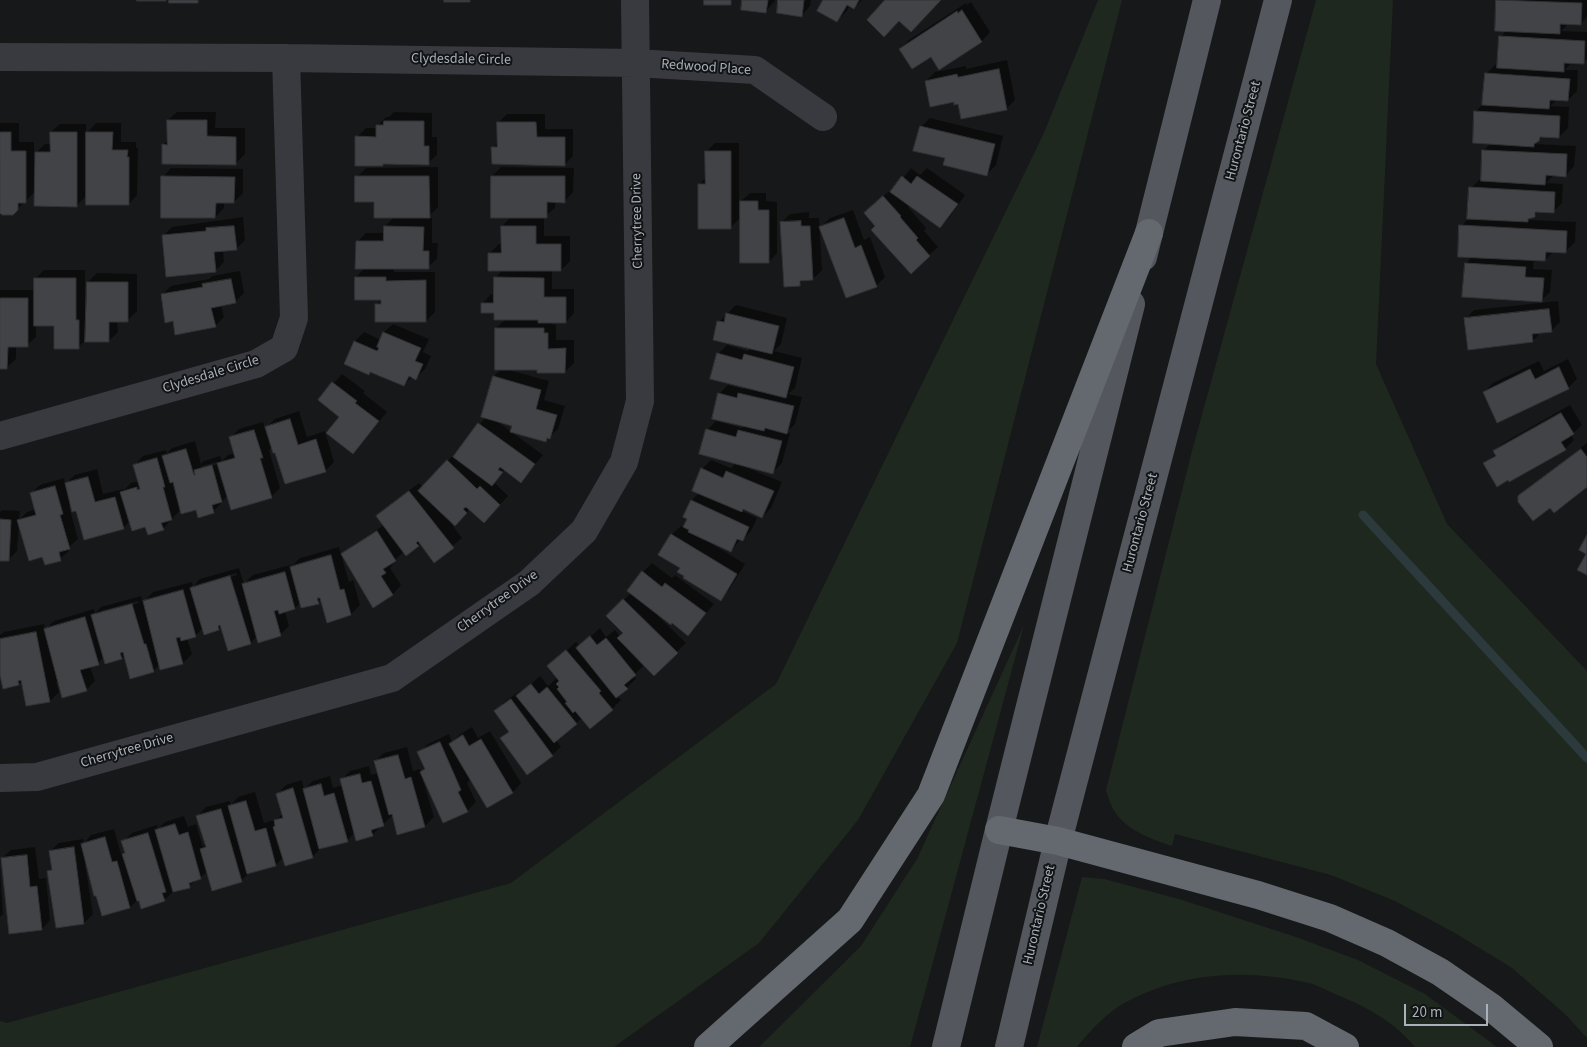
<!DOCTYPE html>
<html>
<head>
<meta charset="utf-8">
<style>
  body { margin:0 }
  #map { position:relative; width:1587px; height:1047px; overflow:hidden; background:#171819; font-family:"Source Sans 3",sans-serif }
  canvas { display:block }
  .scale { position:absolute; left:1404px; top:1004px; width:84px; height:22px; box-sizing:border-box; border:2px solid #a9b1ba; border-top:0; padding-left:6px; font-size:15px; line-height:18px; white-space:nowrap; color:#a9b1ba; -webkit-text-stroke:4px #121314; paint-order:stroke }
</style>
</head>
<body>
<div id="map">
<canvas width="1587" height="1047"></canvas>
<div class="scale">20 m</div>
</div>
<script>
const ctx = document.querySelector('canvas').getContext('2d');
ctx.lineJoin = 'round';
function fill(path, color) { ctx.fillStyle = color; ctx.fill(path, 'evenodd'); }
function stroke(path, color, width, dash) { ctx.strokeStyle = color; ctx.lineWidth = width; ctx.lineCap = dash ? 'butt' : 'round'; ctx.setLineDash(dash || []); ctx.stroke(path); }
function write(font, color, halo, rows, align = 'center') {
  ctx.font = font + ' "Source Sans 3",sans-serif'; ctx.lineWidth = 4; ctx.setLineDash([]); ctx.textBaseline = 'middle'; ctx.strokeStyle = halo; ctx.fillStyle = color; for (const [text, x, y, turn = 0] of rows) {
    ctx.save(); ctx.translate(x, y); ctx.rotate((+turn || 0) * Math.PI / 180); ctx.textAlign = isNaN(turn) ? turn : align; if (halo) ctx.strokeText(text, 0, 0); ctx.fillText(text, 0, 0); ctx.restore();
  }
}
const green = new Path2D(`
  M1098,0H1122L957,643L858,820L759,943L614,1047H0V1021L7,1023L511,883L776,684L1043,135Z
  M1316,0H1393L1376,364L1447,524L1587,671V1038L1565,1014L1512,968L1455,933L1395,901L1331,875L1175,834L1172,846C1151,839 1125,830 1113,809C1110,803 1108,796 1106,790L1192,451Z
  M1024,625L910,1047H759L861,946L917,859Z
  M1082,877L1104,879L1179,899L1296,937L1358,960L1425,994L1497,1047H1415C1397,1024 1367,1007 1340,996C1330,992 1320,986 1309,983C1246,968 1177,972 1121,1005C1105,1015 1088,1033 1077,1047H1037Z`);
const shadow = new Path2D(`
  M744,0H775L774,2L766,11Z
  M780,0H811L810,6L802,15Z
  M824,0H862L854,8L850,5L846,12L837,21Z
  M1497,0H1587V17L1580,24H1568L1561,31L1587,32V59L1583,63L1572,62L1565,70H1578L1577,91L1568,100L1558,99L1550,106L1569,107L1568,128L1559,137L1543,136L1535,144L1576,146L1574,166L1566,175H1554L1546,183L1563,184L1562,203L1553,212L1539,211L1529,220L1576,222L1575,242L1566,251H1554L1545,260L1534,259L1533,269L1552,270L1550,292L1541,301L1466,263L1473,256L1461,226L1469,218L1471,188L1480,179H1482L1484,150L1491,143L1475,112L1484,103L1486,74L1495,65H1499L1500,37L1507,30H1496Z
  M971,2L990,32L982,41L940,69L931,55L900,49L909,40L966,3L967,5Z
  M1007,60L1015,100L1006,109L959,103L926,81L935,72L966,66V69Z
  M177,112H216L215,128H245V154L236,163L163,145L168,141V120Z
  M394,112L432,113V137H437V155L428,163H385L383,165L357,137L366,128H377V126L386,117H389Z
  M507,114H545V129H573V156L564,165L493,148L498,143V123Z
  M930,118L1003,136L996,165L987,174L921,127Z
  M0,123H19V142H34V155L45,144H51V132L60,124H86V134L96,123H121V142H136V148H138L137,195L129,204L87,195L76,206L36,191L13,213L0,212Z
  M715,143H739V203L750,193H766V201L777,202V253L769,262L741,217L730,228L700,184L706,177V152Z
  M438,167V207L427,218H432V243H438L437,259L428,267L394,268V272H435V312L426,321L376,305L382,299L356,277L365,268L357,242L366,233H385V226L395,216L376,201L357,177L366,168Z
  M501,167L574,168L573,192L565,201H555V208L544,217V236H570V261L561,270H552V289H574V313L566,322H552V324L556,325V340H574V363L565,372L539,369L509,370L549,381L544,400L565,406L558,429L545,441L513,425L494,419L543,455L521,481L505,470L494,482L508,496L492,513L470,509L455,524L448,517L447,518L462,538L434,561L421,543L404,551L393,562L394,563L390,568L401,585L393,594L373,606L343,555L352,546L384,525L378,516L387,507L419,483L423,488L456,452L486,417L494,376L502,369L496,328L506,319L483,303L491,294L495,295V278L503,270L490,253L499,244H502V226L511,217L492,176Z
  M171,168L243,169V193L234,202L224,201V208L215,217L163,177Z
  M911,168L920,175L927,168L965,195L949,218L940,227L910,205L908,207L926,228L924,231L938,247L929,255L877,226L874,204L893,188L894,189Z
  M853,210L864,240L870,237L885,277L876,286L821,227L830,218Z
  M809,212V218H819L822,270L813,279H805L800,284L781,223L790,214Z
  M243,217L245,240L236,249L223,250L224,262L215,271L163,236L172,227Z
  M44,270H85V311H87L88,282L97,273L137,274V311L128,320H117L118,332L109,341H85L78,347L55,325H36V337L27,345H16V359L7,367H0V290H35V279Z
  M240,271L244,293L235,302L221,305L224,317L215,326L174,320L162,295L171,286L209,279L212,276Z
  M1558,301L1560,322L1551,331L1541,332L1533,341L1465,319L1474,310Z
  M736,305L787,318L781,344L774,351L802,358L795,388L788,394L802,397L795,424L787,432L790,433L782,463L773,472L743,465V466L782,482L771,508L762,517L744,508L742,511L757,518L751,531L743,540L741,539L731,551L710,541L709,542L745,564L729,590L720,599L681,568L660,555L672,534L681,526L685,528L689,519L684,517L692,500L699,493L702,469L711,460L731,468L736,463L707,430L716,421L742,428L745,425L719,394L728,385L744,389L747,386L718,354L727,345L748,351L751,348L719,322Z
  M393,324L429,339L423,352L431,356L425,369L416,378L412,377L404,385L355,341L364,332L381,340L384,332Z
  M1568,359L1577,379L1568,388L1484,392L1493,383L1539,361L1544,371Z
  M342,374L365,391L363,393L387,412L353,453L341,417L319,400Z
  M1570,405L1582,425L1571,435L1574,440L1565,449L1485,464L1496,454L1494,451L1503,443Z
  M299,411L307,437L325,431L334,462L325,471L276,451L272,447L269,450L280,488L271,497L228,495L213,512L197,508L181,509L163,529L130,521L123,528L77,510L71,504L69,506L78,539L68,548L69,551L60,559L43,556L19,523L17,551L8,560L0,559V512L2,510L20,511L19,520L27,512L36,509L31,493L40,485L64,478L65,484L75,475L97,469L103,494L124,489V490L131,483L139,481L135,465L143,456L166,450L167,453L172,448L195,441L201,464L204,461L220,456L222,461L228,455L235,453L231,437L239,429L263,422L265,429L275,419ZM217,462L218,464L198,470L202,466Z
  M1587,443V486L1550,506L1520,497L1529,488Z
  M339,547L349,582L353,580L360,605L351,614L327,621L321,599L318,602H301L295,608L285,611L289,626L280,635L257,636L251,643L221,626L219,629L205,633L203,628L195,636L187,638L192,654L183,663L161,669L160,664L153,671L125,655L122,658L104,657L98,663L90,666L95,681L86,690L56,682L59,692L50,701L27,705L22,681L19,684L4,687L0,669V635L4,632L44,624L45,630L54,621L94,609L95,613L101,607L141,596L143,603L153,592L192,582L193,587L200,579L239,568L244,584L253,575L294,564L300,558ZM236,573L237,575L200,586V584ZM138,601L139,603L101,614V611Z
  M652,563L672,578L675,575L714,604L688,634L672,622L659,615L658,616L686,643L654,674L645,664L633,676L636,679L617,696L621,700L612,709L590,727L582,718L556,740L561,747L552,755L502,738L510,731L496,711L504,702L520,691L521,693L540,676L548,686L558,677L549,666L576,642L580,646L600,628L606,637L615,630L621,637L625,633L608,616L631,593L643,572Z
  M472,727L478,738L490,731L521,783L513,792L488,807L471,779L467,783L476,802L467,811L425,779L423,780L434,817L425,826L398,833L393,815L372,835L355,832L347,841L322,847L313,856L286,864L284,857L276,865L250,872L241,881L207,872L189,886L174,891L164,900L139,899L130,907L88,870H86L93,914L84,923L48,872L53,867L50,851L59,843L83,839L84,843L91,835L114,829L121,854L126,853L123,842L132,833L157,825L158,829L165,822L184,816L188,827L196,824L203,847L206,844L198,816L206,807L230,801L231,805L238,797L255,792L264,823L274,820L275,822L283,813L277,794L286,785L302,780L304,789L313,781L330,776L333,788L343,785L341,780L350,771L369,766L371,775L379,773L375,761L384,753L407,747L413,771L420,769L421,772L426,768L419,753L428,744L449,734L452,742L459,735ZM87,863L89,868L86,870L85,865Z
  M35,847L39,879L46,878L50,920L42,929L2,858L11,850Z
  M0,867L3,914L0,917Z`);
const stream = new Path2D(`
  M1363,515L1587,758`);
const building = new Path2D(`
  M137,0H166V1H137Z
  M169,0H198V3H169Z
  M444,0H470V2H444Z
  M704,0H731V5H704Z
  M742,0H768L766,13L741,10Z
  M778,0H804L802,17L777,13Z
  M823,0H859L854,9L847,5L837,22L817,11Z
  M885,0H941L911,32L899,21L884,37L867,20Z
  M1496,0L1582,3L1581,25L1560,24V34L1495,31Z
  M962,10L982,42L939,70L931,57L912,69L899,49L957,11L958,13Z
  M1499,36L1585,41L1584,64L1564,63V72L1497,68Z
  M999,69L1007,110L961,119L958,104L954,105V102L930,107L925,81L957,74L958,77Z
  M1485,73L1570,79L1568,101L1550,100L1549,109L1482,105Z
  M1474,111L1560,116L1559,138L1540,137L1539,141L1534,144V147L1473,143Z
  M167,120H207V136L236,137V165L162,164V144L167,145Z
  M384,121H424V146H429V165L383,164V166H355V136L376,137V125H383Z
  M497,122H536L537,137H565V166L492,164L491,147H497Z
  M920,126L995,144L987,176L943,165L945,158L913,151Z
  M0,132H11V151H26V203H18V210L13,215H2L0,213Z
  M50,132H77V207L34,206L35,152H50Z
  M86,132H113L112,150H128L127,157H129V205H86Z
  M1482,150L1567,154L1566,177L1546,175L1545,185L1481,181Z
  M705,151H731V229H698V184H705Z
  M161,176L235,177L234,203H216L215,218H161Z
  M355,176H429L430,218H374V202H355Z
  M491,176H565V203L547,202V218H491Z
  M902,176L911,184L917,176L958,204L940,228L890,192Z
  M1469,187L1555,192L1554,213L1535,212V217L1528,219V222L1467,219Z
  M883,196L901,216L900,217L918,238L916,240L930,256L911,274L871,230L875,226L864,213Z
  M740,201H758V210H769V263H740Z
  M844,218L855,248L861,245L877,287L846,298L819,227Z
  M801,221V226H810L813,280L800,281V286L784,287L780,222Z
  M1459,225L1567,231L1566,253L1546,252L1545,261L1458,257Z
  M234,226L237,250L214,252L216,272L166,277L162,235L206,231V228Z
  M384,226L424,227L423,251H429V269H355L356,241H383Z
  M501,226H536V244H561V271H488V253H501Z
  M1465,263L1526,267L1525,277L1544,278L1542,302L1462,297Z
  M355,277H386V281L426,280V322H375V304H381V300H355Z
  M494,277L544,278V297H566V323H538V320H494V313H481V303H493Z
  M34,278H76V320H79V349H54V326H34Z
  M231,279L236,303L211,308L216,327L175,335L173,321L165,323L161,294L203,287L202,284Z
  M87,282H128V322H109V342H85Z
  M0,298H28V347H8L7,369H0Z
  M1549,309L1552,332L1532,334L1533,342L1468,350L1464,318Z
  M726,313L779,326L772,354L713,340L717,321L724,322Z
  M495,328H544V333H548V349L566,348L565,373H537V370H495Z
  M383,332L421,348L415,361L423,364L416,380L409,376L404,386L370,372L369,375L344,364L354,341L377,351L379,348L377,347Z
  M717,353L742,360L744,354L794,367L786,398L710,379Z
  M1559,367L1569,389L1497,423L1483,392L1530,369L1535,379Z
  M493,376L541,390L536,409L557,415L550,439L547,438L546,442L510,432L512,426L481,417Z
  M332,382L357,401L355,403L379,421L353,454L326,433L339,417L318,400Z
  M718,393L737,398L738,393L794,406L787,434L765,428L764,431L712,419Z
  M1561,413L1574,434L1561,442L1566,450L1509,482L1508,480L1497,487L1483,463L1496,456L1493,451Z
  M290,419L298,445L316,439L326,472L285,484L275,453H273L265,427Z
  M478,423L535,464L521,483L500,467L498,470L503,472L492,486L453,457Z
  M706,429L736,437L738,430L782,441L773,474L699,454Z
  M254,430L263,458H260L272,498L231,510L217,463L235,458L229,437Z
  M186,449L194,475H195L194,470L212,465L222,502L212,505L214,513L198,518L196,510L181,514L173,482L170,483L162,456Z
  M1581,449L1587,457V487L1554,513L1550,508L1533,521L1518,502V496Z
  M157,458L165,487H163L172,520L161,523L164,530L148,535L145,527L132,531L120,492L137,487V490L140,489L133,465Z
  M447,460L477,489L480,486L500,505L484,523L466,507L463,509L467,513L455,526L418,491Z
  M701,468L723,478L726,471L774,491L762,518L743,509L742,512L692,491Z
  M88,477L95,502L115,497L124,529L84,540L76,511L72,512L65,483Z
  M55,486L63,514L60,515L70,549L59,552L61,561L45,565L42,557L29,561L17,520L36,515L30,493Z
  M409,491L454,548L434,563L418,541L416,543L419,546L406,556L376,516Z
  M691,500L749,527L743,541L737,539L731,552L688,532L689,530L683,527L687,519L683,517Z
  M0,519L11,520L9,561H0Z
  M377,531L396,561L383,569L386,573L381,576L393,595L373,608L341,554Z
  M671,534L737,574L721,601L683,578L684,576L677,572L680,568L658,555Z
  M1587,535V575L1577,570L1586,554L1579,550Z
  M331,555L340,590L344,589L351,615L327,623L320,598H317L319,604L301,608L290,567Z
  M642,571L662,587L665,583L706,613L688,636L672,623L671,625L627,591Z
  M285,572L295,609L279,614L278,610L274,611L281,636L258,643L242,584Z
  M230,576L251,644L228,651L220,625L218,626L219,630L204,635L190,588Z
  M183,590L196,637L181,641L180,637L176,638L183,664L160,670L143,601Z
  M623,599L678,653L654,676L617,638L623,633L606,616Z
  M132,604L144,644H146L154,672L130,679L123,652L120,653L122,659L105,664L91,615Z
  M85,617L99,665L80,670L87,691L62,698L44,629Z
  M36,632L50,702L26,706L21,680L18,681L19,685L3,689L0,675V639Z
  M590,636L597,645L606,638L636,675L624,685L628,689L616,698L576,648Z
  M566,650L601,691L599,693L613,710L590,729L575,711L573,713L565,703L567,702L557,689L559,687L556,684L559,681L547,666Z
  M531,684L539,694L547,687L577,724L554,743L516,696Z
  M511,699L553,756L527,775L500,738L509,732L494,711Z
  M463,735L469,746L481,739L513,793L487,808L449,744Z
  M440,742L461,790L458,792L468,812L443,823L420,772L425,769L417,752Z
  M398,755L405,779L411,777L425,827L397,835L392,814L389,815L374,761Z
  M360,774L362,783L371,781L384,826L371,830L373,836L356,841L340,779Z
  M321,784L324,796L334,793L348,842L319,849L303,789Z
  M293,788L313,858L285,866L273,827L275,826L274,820L283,818L276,794Z
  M246,801L255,831L266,828L276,866L247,874L228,806Z
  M221,809L242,882L212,891L200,849L206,847L196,816Z
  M175,824L179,835L188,832L201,879L189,883L190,888L173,892L155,830Z
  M148,833L166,892L162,893L165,901L141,909L139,901H137L122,854L125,853L121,841Z
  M105,837L112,862L117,861L130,908L102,916L96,896H94L81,844Z
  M74,847L84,924L56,928L47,871L52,870L49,851Z
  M27,855L30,887L37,886L42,930L9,934L1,858Z`);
const minor = new Path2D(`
  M0,57L286,58L635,63L755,70L823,117
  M0,436L256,364L284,348L294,318L286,58
  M0,778L37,777L392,678L529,583L584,531L624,462L640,401L635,0`);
const major = new Path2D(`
  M1143,257L1207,0
  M946,1047L999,830L1131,304
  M1009,1047L1058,841L1278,0`);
const highway = new Path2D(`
  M999,830L1058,841L1258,895L1330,918L1387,943L1440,972L1491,1007L1539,1047
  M708,1047L850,920L931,795L1149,233
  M1136,1047L1159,1033L1235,1022L1306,1026L1345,1047`);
const streetNames = [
  ["Clydesdale Circle",461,60,1],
  ["Redwood Place",706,68,4],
  ["Hurontario Street",1244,131,-75],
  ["Cherrytree Drive",638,221,-91],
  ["Clydesdale Circle",211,375,-17],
  ["Hurontario Street",1141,523,-75],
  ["Cherrytree Drive",498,602,-36],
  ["Cherrytree Drive",127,751,-16],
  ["Hurontario Street",1040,915,-77]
];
fill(green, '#1f281f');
fill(shadow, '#0007');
stroke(stream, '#2c3a3e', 9);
fill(building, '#414346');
stroke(building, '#313236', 1);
stroke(minor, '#383a3f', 28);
stroke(major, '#54585e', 28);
stroke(highway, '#646970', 28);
write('14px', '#a9b1ba', '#121314', streetNames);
</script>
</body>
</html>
